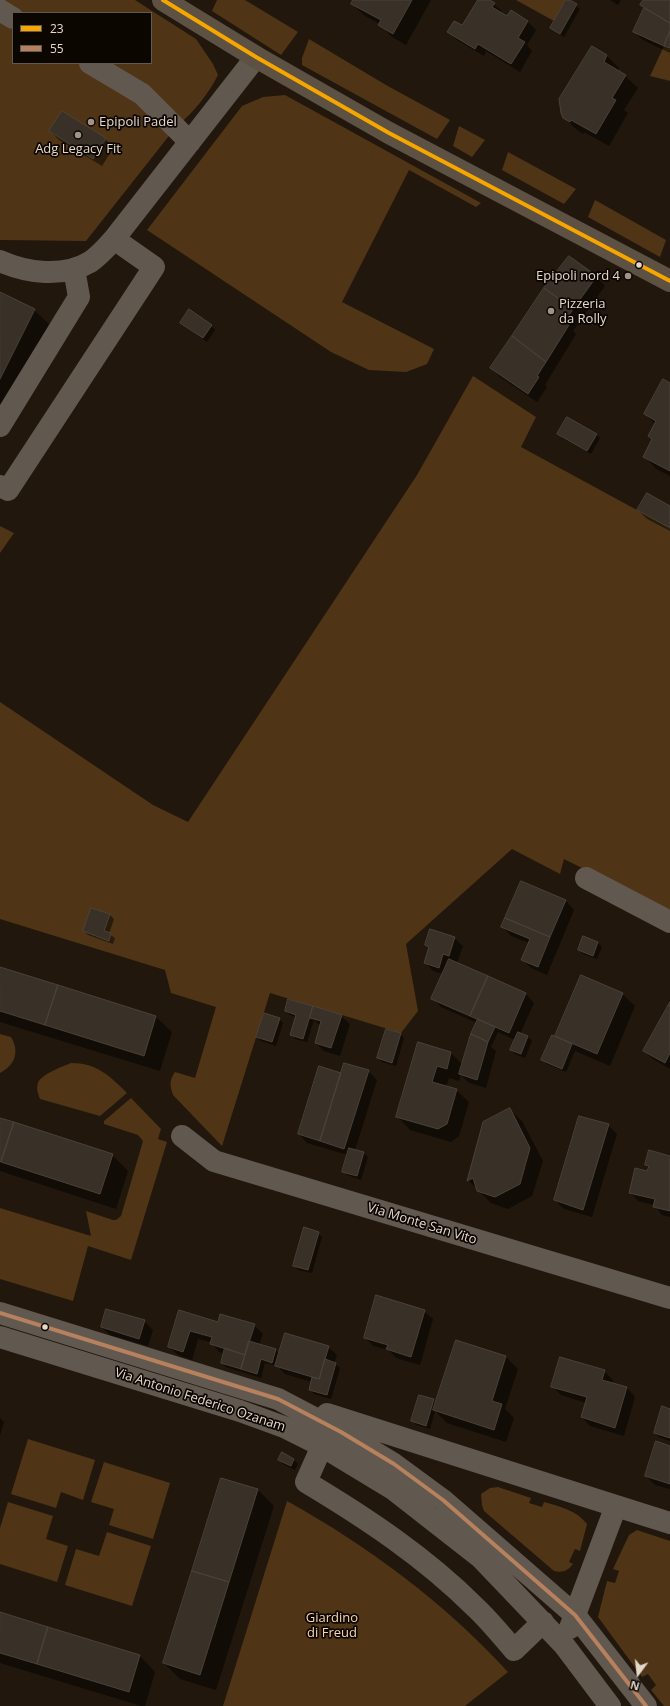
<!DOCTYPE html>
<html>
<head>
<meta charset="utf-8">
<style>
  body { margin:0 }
  #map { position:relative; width:670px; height:1706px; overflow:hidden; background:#21170c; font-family:"Open Sans",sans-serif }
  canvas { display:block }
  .legend { position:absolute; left:12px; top:12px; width:140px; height:52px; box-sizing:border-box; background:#0c0601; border:1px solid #625a52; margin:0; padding:5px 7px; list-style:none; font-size:12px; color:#e4d8cb }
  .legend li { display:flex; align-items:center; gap:8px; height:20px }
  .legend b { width:20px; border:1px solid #625a52 }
  .north { position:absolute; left:618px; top:1654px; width:40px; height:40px; -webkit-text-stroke:3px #0c0601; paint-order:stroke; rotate:195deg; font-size:11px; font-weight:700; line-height:16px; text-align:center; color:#e4d8cb }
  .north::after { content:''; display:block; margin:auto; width:14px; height:18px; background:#e4d8cb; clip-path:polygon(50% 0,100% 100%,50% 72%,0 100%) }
</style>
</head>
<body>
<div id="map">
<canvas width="670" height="1706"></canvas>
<ul class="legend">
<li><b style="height:5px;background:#f7a600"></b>23</li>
<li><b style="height:5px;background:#b6815c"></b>55</li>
</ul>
<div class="north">N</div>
</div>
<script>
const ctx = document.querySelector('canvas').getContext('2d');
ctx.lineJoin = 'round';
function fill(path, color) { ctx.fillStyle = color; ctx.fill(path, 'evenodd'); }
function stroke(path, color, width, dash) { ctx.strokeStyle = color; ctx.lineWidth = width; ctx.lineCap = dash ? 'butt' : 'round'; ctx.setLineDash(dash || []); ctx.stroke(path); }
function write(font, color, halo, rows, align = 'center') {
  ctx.font = font + ' "Open Sans",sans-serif'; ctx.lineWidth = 3.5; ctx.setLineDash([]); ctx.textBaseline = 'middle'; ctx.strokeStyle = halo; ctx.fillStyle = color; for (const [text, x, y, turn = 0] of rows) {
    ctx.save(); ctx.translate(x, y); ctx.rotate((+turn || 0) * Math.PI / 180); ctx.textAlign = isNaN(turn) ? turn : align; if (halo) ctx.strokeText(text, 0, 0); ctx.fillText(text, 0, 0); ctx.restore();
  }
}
const green = new Path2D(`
  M0,0H135L196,39L213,64L218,75C208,95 193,113 176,127L86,241L0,240ZM13,13H151V63H13Z
  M217,0H245L298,32L281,55L212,11Z
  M516,0H566L554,21Z
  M309,39L386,85L450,120L437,139L302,65V58Z
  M664,46L670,48V81L650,76Z
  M285,95L481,203L476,207L409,170L342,302L434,349L427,364L406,372L369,370L331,352L147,230L242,106L263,97Z
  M459,126L485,140L472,157L453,146Z
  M508,152L576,189L564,204L502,170Z
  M595,200L666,240L660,257L588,217Z
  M473,376L536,417L521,447L670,528V912L564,859L560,874L512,849L406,944L418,1011L401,1033L270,993L222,1146L173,1095C170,1086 169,1080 175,1072L195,1078L216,1007L171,993L165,970L0,919V702L153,805L188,822L417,475Z
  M0,526L14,533L0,553Z
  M0,1034L11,1037C20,1052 15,1065 0,1073Z
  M71,1063C97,1063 110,1076 127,1093L100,1116L40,1099C38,1094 36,1088 38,1083C41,1074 62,1067 71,1063Z
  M131,1098L161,1129L158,1139L167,1142L131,1260L88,1246L73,1301L0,1279V1208L91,1236L86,1211L113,1220H116L121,1216L143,1141L138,1135L104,1124V1121Z
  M28,1439L95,1460L83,1500L61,1492L56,1508L11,1494Z
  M104,1462L170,1483L153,1539L109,1525L114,1509L91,1502Z
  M498,1487L531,1498L529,1503L542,1507L544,1502C561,1507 576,1510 587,1524L580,1551L575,1549L569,1562L573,1564C568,1571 562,1573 554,1571L484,1511L482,1505L481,1494L490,1488Z
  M287,1501C368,1546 445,1603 508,1672L465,1706H223Z
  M8,1502L53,1516L46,1539L68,1546L57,1582L0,1564V1528Z
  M637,1530L670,1541V1706H664L651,1690L656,1685L648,1674L642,1677L598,1617L607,1581L615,1583L619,1571L613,1569L629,1535Z
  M107,1532L151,1546L132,1606L65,1585L76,1549L99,1556Z`);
const shadow = new Path2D(`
  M354,0H431L406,45L392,37L380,24L365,16L352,4Z
  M479,0H488L503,12L502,14L508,17L527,21L536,30L527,45L532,51L520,72L486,51L484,56L457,40L449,32L463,27Z
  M568,0L580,9L564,37L551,28Z
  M610,0H621L618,5Z
  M644,0H670V53L643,40L634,32L645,9L641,5Z
  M592,47L607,56L619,68L618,71L625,76L638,88L624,110L628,113L609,146L584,132L583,134L577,130L564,117Z
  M50,131L105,139L114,147L102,166L59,140Z
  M569,257L597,277L605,286L573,331L576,334L545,385L547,387L537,402L500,377L491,368Z
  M0,293L34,310L50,325L0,427Z
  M181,323L211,326L215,330L207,342Z
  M670,384V476L656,469L644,456L653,440L656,425L645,414Z
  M558,434H596L600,438L591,454L562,438Z
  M670,507V531L647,519L638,510Z
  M522,883L566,901L574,910L547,975L531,968L522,959L529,943L511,936L503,927Z
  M92,909L110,915L114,919L109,934L115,938L113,944L88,935L84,931Z
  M454,938L463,946L457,963L526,994L534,1003L520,1034L528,1037L532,1041L525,1058L515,1054L511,1050L515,1040L498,1032L491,1047L496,1051L486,1088L469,1083L461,1075L459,1081L449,1078L446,1087L456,1090L469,1102L459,1136L451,1142L410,1130L398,1117L419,1044L451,1053L463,1065L477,1023L441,1007L433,998L443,974L433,971L425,962L430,949L426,945Z
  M584,938L598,943L602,947L597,959L583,954L579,950Z
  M0,968L156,1017L172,1032L160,1071L0,1022Z
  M581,976L622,994L635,1006L610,1066L575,1051L566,1072L547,1064L543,1060L555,1038Z
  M289,1000L341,1016L350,1024L340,1056L324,1051L316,1043L321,1026L314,1020L307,1042L295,1039L291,1034L296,1017L290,1015L286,1011Z
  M670,1004V1069L653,1059L644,1051Z
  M279,1019L283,1023L276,1046L261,1041L257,1037Z
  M400,1034L404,1038L396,1066L382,1062L378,1058Z
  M368,1071L377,1080L355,1150L364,1153L368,1157L361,1180L347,1175L343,1171L348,1155L307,1143L299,1134L341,1075Z
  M509,1109L522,1121L543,1161L532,1196L508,1209L491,1203L468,1180Z
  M0,1119L112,1155L128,1171L116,1209L0,1171Z
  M608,1125L617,1134L592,1217L564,1209L555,1200Z
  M670,1157V1217L662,1215L654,1205L638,1201L630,1192L648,1172L649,1168L646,1165Z
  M318,1233L322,1237L312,1273L298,1270L294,1266Z
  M180,1311L218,1323L254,1325L263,1334L259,1345L275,1350L280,1354L328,1347L337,1355L334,1363L340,1368L331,1399L314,1394L310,1390L312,1382L285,1374L277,1366L265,1363L261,1378L226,1367L222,1363L225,1354L219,1352L211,1342L198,1339L192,1360L178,1355L169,1347Z
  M424,1311L433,1319L420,1365L396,1358L389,1350L373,1346L365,1337Z
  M144,1321L153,1330L148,1346L110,1335L102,1327Z
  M506,1357L518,1369L505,1409L514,1418L506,1442L447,1423L435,1411L430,1429L417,1425L412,1421L433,1400L436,1403Z
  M604,1371L613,1380L612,1384L627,1388L635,1397L624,1436L590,1426L582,1417L586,1403L561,1395L552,1386Z
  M670,1410V1441L659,1437L655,1433Z
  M0,1418L4,1422L0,1436Z
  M670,1447V1489L655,1485L646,1476Z
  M279,1460H294L298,1464L295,1470L283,1464Z
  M222,1479L258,1490L274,1506L216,1690L180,1679L164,1663Z
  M0,1613L140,1656L155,1672L145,1706H141L0,1663Z`);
const building = new Path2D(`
  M353,0H412L393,34L378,25L381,20L351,4Z
  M478,0H490L495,3L492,7L507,16L511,10L528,21L518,38L525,42L511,64L478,44L475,49L447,32L454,21L462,25Z
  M566,0H570L577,4L560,34L550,28Z
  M643,0H670V23L640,5Z
  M644,8L670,23V31L664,46L633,32Z
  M670,31V48L664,46Z
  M592,46L607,55L604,62L626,75L612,98L616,100L596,134L571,120L570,122L563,118L561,113L559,99Z
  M62,111L106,138L93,159L49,131Z
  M569,256L597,276L573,309L544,288Z
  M544,288L573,309L565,322L569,325L546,362L512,336Z
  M0,292L35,309L0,379Z
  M189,309L212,325L203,338L180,323Z
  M512,336L546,362L537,376L539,377L528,394L490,368Z
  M663,379L670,383V471L643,457L652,439L648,436L656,421L644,414Z
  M567,417L597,434L587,451L557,434Z
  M647,493L670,506V528L637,510Z
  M521,881L566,900L550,937L505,918Z
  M91,908L110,914L104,931L111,933L109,941L83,931Z
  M505,918L550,937L538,967L521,960L530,939L501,927Z
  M430,929L455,937L449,956L443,954L439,968L424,963L429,947L425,945Z
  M583,936L598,942L593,956L578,950Z
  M449,959L488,976L470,1016L431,999Z
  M0,967L58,985L45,1025L0,1011Z
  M581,975L623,993L597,1054L555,1036Z
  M488,976L526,993L509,1033L470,1016Z
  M58,985L156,1016L144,1056L45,1025Z
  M288,999L313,1006L303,1039L290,1035L296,1015L285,1011Z
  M670,1002V1053L665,1063L643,1051Z
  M313,1006L342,1015L331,1048L315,1043L321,1021L310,1018Z
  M264,1013L280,1018L272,1042L256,1037Z
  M478,1019L495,1027L488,1042L471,1034Z
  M386,1029L401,1033L392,1063L377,1058Z
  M518,1032L528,1036L521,1054L510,1050Z
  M471,1034L488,1042L477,1080L459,1074Z
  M552,1035L572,1044L562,1069L541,1060Z
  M418,1042L451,1052L447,1069L437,1066L432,1082L457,1089L447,1124L438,1129L396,1117Z
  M344,1063L369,1070L344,1149L320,1141Z
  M319,1066L341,1073L320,1141L298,1134Z
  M510,1108L530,1148L520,1184L495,1197L477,1191L473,1178L467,1181L483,1122Z
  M579,1116L609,1124L583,1210L554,1200Z
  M0,1118L14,1122L1,1162L0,1161Z
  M14,1122L113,1154L100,1194L1,1162Z
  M349,1148L364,1152L357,1176L342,1172Z
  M649,1150L670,1156V1211L653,1207L655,1199L629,1193L635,1168L647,1171L649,1166L645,1165Z
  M304,1227L319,1232L308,1270L293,1266Z
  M376,1295L425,1310L411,1357L386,1349L388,1345L364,1338Z
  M106,1309L145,1320L139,1339L101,1327Z
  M179,1310L218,1322L220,1314L255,1324L245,1355L210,1344L212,1337L190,1331L183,1352L168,1347Z
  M285,1333L329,1346L319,1379L275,1366Z
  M456,1340L506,1356L492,1401L502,1404L494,1430L433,1410Z
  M249,1341L276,1349L272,1363L261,1359L257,1374L241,1369Z
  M225,1348L245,1355L241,1369L221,1363Z
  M560,1357L605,1370L602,1380L627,1387L615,1428L581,1417L587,1397L551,1387Z
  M325,1359L336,1363L327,1395L309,1390L312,1377L319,1379Z
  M419,1395L434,1399L426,1426L411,1421Z
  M662,1406L670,1409V1438L654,1433Z
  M656,1441L670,1446V1484L645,1476Z
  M282,1452L294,1459L291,1466L278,1460Z
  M221,1478L258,1489L229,1582L192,1571Z
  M192,1571L229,1582L200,1675L163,1663Z
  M0,1612L48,1627L37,1664L0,1653Z
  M48,1627L140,1655L129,1692L37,1664Z`);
const minor = new Path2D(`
  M0,10L13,18
  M90,63L142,94L190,142
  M0,261C27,273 63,278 90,262C99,256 107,247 114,239L256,57
  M0,426L79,297L74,269
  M0,486L8,490L154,267L114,239
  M586,878L670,922
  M182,1136L214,1161L670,1298
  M0,1313L278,1399L341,1432L394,1464L443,1500L575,1615L646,1706
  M0,1337L240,1411L284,1427L322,1446L393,1489L480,1557L564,1645L610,1706
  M327,1414L616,1506
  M322,1446L306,1482C366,1518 425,1557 475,1607C489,1620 501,1635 514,1650L543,1622
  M570,1628L616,1506L670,1523`);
const major = new Path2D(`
  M163,0L256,57L389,133L670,281`);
const bus1 = new Path2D(`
  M163,0L256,57L389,133L670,281`);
const bus2 = new Path2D(`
  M0,1313L278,1399L341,1432L394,1464L443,1500L575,1615L646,1706`);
const markers = [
  [91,122,4,"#a09488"],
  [78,135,4,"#a09488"],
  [639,265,3.5,"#e4d8cb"],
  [628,276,4,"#a09488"],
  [551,311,4,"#a09488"],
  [45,1327,3.5,"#e4d8cb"]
];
const poiNames = [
  ["Epipoli Padel",99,122],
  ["Adg Legacy Fit",78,149,"center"],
  ["Epipoli nord 4",620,276,"right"],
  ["Pizzeria",559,304],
  ["da Rolly",559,319]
];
const streetNames = [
  ["Via Monte San Vito",422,1224,17],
  ["Via Antonio Federico Ozanam",200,1400,18]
];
const parkNames = [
  ["Giardino",332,1618],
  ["di Freud",332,1633]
];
fill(green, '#4f3516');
fill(shadow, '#0007');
fill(building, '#393128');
stroke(building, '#4a4239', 1);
stroke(minor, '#615850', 22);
stroke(major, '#5c5142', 22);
stroke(bus1, '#f7a600', 4);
stroke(bus2, '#b6815c', 4);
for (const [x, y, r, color] of markers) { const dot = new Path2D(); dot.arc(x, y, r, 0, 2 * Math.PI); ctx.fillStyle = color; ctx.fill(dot); stroke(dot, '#0c0601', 1.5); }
write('13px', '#e4d8cb', '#0c0601', poiNames, 'left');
write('13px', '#e4d8cb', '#0c0601', streetNames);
write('13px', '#fbd5ab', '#0c0601', parkNames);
</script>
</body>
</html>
